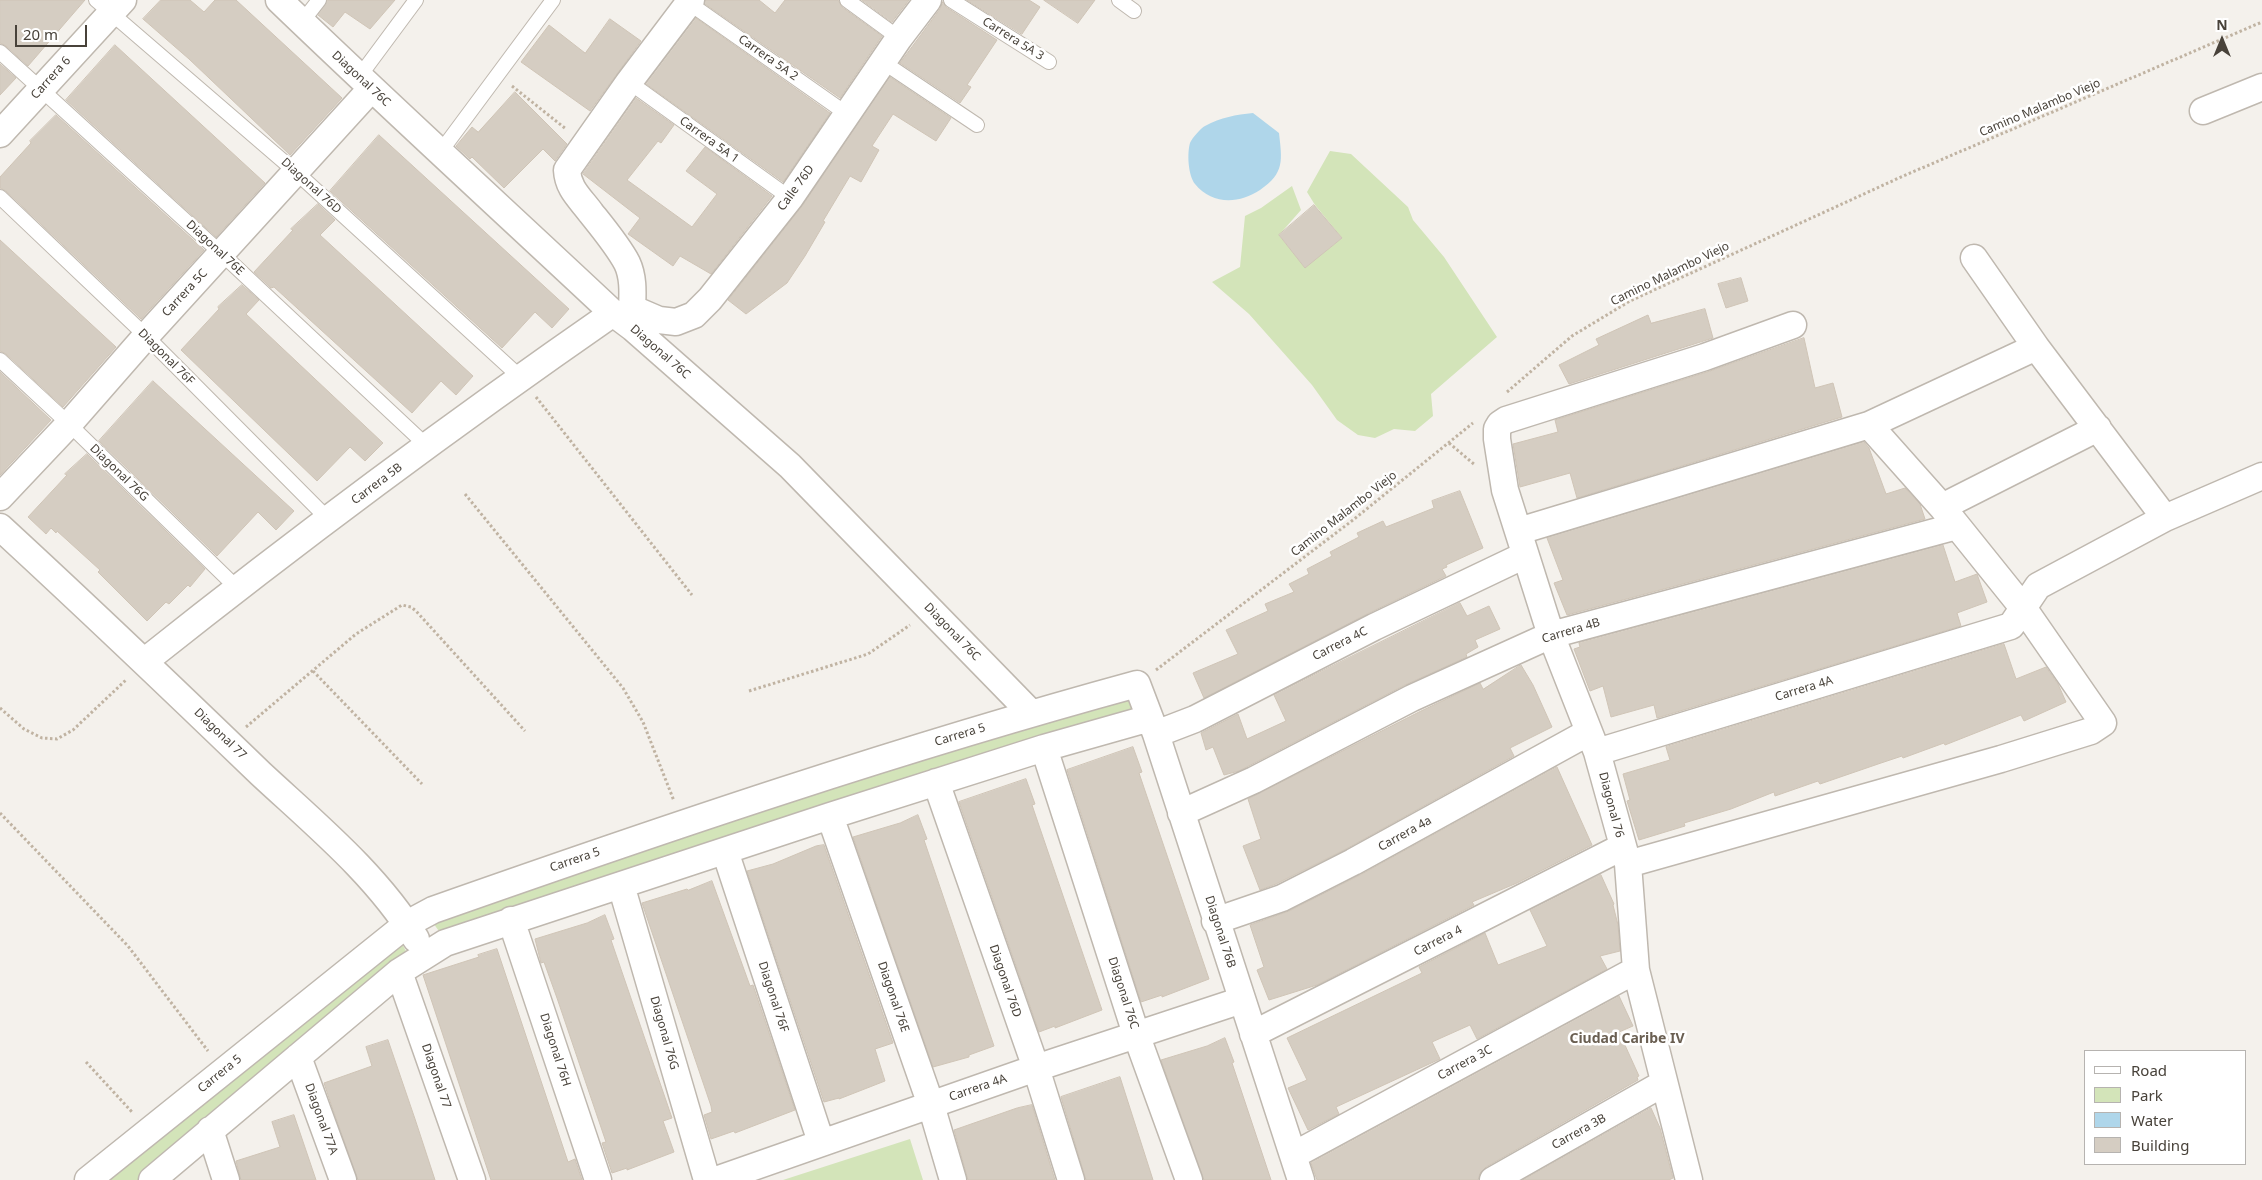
<!DOCTYPE html>
<html>
<head>
<meta charset="utf-8">
<style>
  body { margin:0 }
  #map { position:relative; width:2262px; height:1180px; overflow:hidden; background:#f4f1ec; font-family:"Noto Sans",sans-serif }
  canvas { display:block }
  .legend { position:absolute; left:2084px; top:1050px; width:162px; height:115px; box-sizing:border-box; background:#fff; border:1px solid #b6b3b0; margin:0; padding:6px 9px; list-style:none; font-size:15px; color:#48423a }
  .legend li { display:flex; align-items:center; gap:10px; height:25px }
  .legend b { width:25px; border:1px solid #b6b3b0 }
  .north { position:absolute; left:2197px; top:15px; width:50px; height:50px; -webkit-text-stroke:4px #fff; paint-order:stroke; rotate:0deg; font-size:14px; font-weight:700; line-height:20px; text-align:center; color:#48423a }
  .north::after { content:''; display:block; margin:auto; width:18px; height:22px; background:#48423a; clip-path:polygon(50% 0,100% 100%,50% 72%,0 100%) }
  .scale { position:absolute; left:15px; top:25px; width:72px; height:22px; box-sizing:border-box; border:2px solid #48423a; border-top:0; padding-left:6px; font-size:15px; line-height:18px; white-space:nowrap; color:#48423a; -webkit-text-stroke:4px #fff; paint-order:stroke }
</style>
</head>
<body>
<div id="map">
<canvas width="2262" height="1180"></canvas>
<ul class="legend">
<li><b style="height:6px;background:#fff"></b>Road</li>
<li><b style="height:14px;background:#d3e4b9"></b>Park</li>
<li><b style="height:14px;background:#afd6ea"></b>Water</li>
<li><b style="height:14px;background:#d5cdc2"></b>Building</li>
</ul>
<div class="north">N</div>
<div class="scale">20 m</div>
</div>
<script>
const ctx = document.querySelector('canvas').getContext('2d');
ctx.lineJoin = 'round';
function fill(path, color) { ctx.fillStyle = color; ctx.fill(path, 'evenodd'); }
function stroke(path, color, width, dash) { ctx.strokeStyle = color; ctx.lineWidth = width; ctx.lineCap = dash ? 'butt' : 'round'; ctx.setLineDash(dash || []); ctx.stroke(path); }
function write(font, color, halo, rows, align = 'center') {
  ctx.font = font + ' "Noto Sans",sans-serif'; ctx.lineWidth = 5; ctx.setLineDash([]); ctx.textBaseline = 'middle'; ctx.strokeStyle = halo; ctx.fillStyle = color; for (const [text, x, y, turn = 0] of rows) {
    ctx.save(); ctx.translate(x, y); ctx.rotate((+turn || 0) * Math.PI / 180); ctx.textAlign = isNaN(turn) ? turn : align; if (halo) ctx.strokeText(text, 0, 0); ctx.fillText(text, 0, 0); ctx.restore();
  }
}
const green = new Path2D(`
  M1330,151L1351,154L1408,207L1413,220L1444,257L1497,337L1431,394L1433,416L1415,431L1394,429L1375,438L1358,435L1337,420L1312,385L1249,314L1212,282L1240,267L1245,216L1261,208L1292,186L1301,210L1279,235L1305,267L1342,238L1315,205L1307,192Z
  M1131,691L1139,709L441,934L431,920Z
  M400,940L409,957L144,1180H100Z
  M910,1139L923,1180H783Z`);
const water = new Path2D(`
  M1253,113L1279,133C1282,160 1285,173 1260,190C1239,204 1212,205 1195,184C1188,175 1187,153 1190,143C1192,138 1201,128 1205,126C1221,117 1236,115 1253,113Z`);
const building = new Path2D(`
  M0,0H85L28,66L6,46L0,43Z
  M161,0H190L204,12L215,0H236L342,98L290,155L189,59L143,19Z
  M328,0H395L370,29L345,12L333,27L318,15Z
  M706,0H759L775,13L785,0H838L842,7L882,36L840,98L705,4Z
  M862,0H909L892,22Z
  M967,0H1029L1040,7L1022,34Z
  M1044,0H1095L1078,23Z
  M943,2L946,7L997,40L967,85L971,87L960,103L900,63L940,9Z
  M696,18L830,113L783,182L646,84Z
  M610,19L641,41L590,111L521,62L549,25L585,53Z
  M115,45L265,183L216,237L66,100Z
  M0,64L16,78L0,95Z
  M890,77L951,118L936,141L893,114L872,146L879,150L861,182L850,176L823,221L825,222L805,256L787,283L746,314L728,300L802,206Z
  M515,92L567,144L555,161L543,149L504,188L472,157L470,159L456,146L472,127L478,132Z
  M636,98L674,125L661,143L658,141L627,180L692,227L717,194L686,171L705,147L772,196L711,274L680,256L673,266L628,234L640,218L583,174Z
  M56,115L204,250L141,319L6,191L0,188V177L31,143L30,141Z
  M379,135L569,309L552,328L535,312L502,348L330,191Z
  M318,204L335,220L320,235L473,376L456,395L441,381L412,413L274,287L271,288L254,272L293,230L291,229Z
  M1314,205L1342,238L1305,268L1279,235Z
  M0,240L116,347L63,407L6,354L0,351Z
  M1741,278L1748,301L1726,308L1718,284Z
  M242,285L259,300L246,314L383,443L365,461L350,447L317,481L181,350L219,309L218,307Z
  M1705,309L1713,338L1569,384L1559,365L1599,345L1596,339L1648,315L1651,323Z
  M1804,338L1815,388L1833,383L1842,417L1577,498L1570,473L1520,487L1513,444L1558,432L1555,420L1710,371Z
  M0,372L51,420L0,475Z
  M153,381L294,511L276,530L258,512L217,556L99,441Z
  M1864,442L1869,448L1886,494L1905,488L1920,504L1925,519L1567,615L1554,583L1563,580L1547,538Z
  M87,454L205,569L190,587L188,585L169,604L166,602L147,621L98,572L100,570L57,531L56,533L51,528L46,534L28,517L67,475L65,474Z
  M1460,491L1483,548L1446,565L1447,567L1442,569L1446,576L1367,614L1204,698L1193,673L1238,654L1226,630L1268,611L1265,604L1294,592L1289,584L1309,574L1307,569L1332,556L1330,552L1359,537L1357,533L1383,521L1386,527L1434,508L1432,501Z
  M1943,545L1955,582L1977,574L1987,602L1957,613L1961,626L1657,718L1654,705L1611,717L1603,686L1590,691L1574,649L1580,647L1579,643Z
  M1460,603L1467,616L1489,606L1500,629L1475,640L1478,647L1466,654L1467,657L1405,685L1239,771L1224,775L1213,747L1206,750L1201,733L1238,714L1247,739L1286,721L1274,695Z
  M2004,644L2016,679L2046,667L2058,684L2066,702L2024,721L2021,715L1945,745L1944,743L1903,758L1902,756L1881,763L1820,784L1818,781L1775,796L1774,792L1731,809L1684,823L1685,826L1639,840L1627,801L1630,800L1623,774L1670,760L1666,747Z
  M1521,665L1533,685L1552,727L1510,748L1514,756L1346,849L1276,884L1260,890L1243,846L1261,839L1248,799L1419,712L1480,683L1483,689Z
  M1133,747L1142,772L1139,773L1209,979L1162,997V995L1141,1002L1067,770Z
  M1557,767L1592,845L1517,883L1472,902L1474,905L1317,985L1269,1000L1257,970L1264,967L1250,925L1289,911L1360,875Z
  M1026,779L1035,804L1032,805L1102,1010L1055,1028V1026L1039,1032L959,802Z
  M918,815L927,839L924,840L994,1046L969,1055V1057L933,1067L853,837L900,823Z
  M824,845L893,1043L875,1049L885,1081L839,1099V1098L824,1102L747,871L773,864L816,846Z
  M1601,875L1614,904L1613,905L1618,925L1620,951L1600,956L1607,969L1477,1039L1470,1025L1432,1042L1440,1059L1336,1107L1339,1114L1308,1130L1288,1088L1307,1080L1287,1038L1422,973L1419,967L1485,933L1498,965L1547,946L1530,910Z
  M712,881L750,986L753,985L795,1110L735,1133L734,1131L711,1139L704,1115L712,1112L711,1106L642,903L687,889L688,890Z
  M605,915L614,939L611,940L672,1118L663,1121L674,1152L627,1170V1168L612,1173L602,1143L606,1142L557,998L544,962L541,963L535,939L587,923Z
  M497,949L568,1162L575,1159L582,1180H491L423,975L479,957L478,955Z
  M1619,996L1633,1026L1619,1032L1639,1076L1637,1077L1638,1080L1486,1167L1480,1173L1478,1180H1317L1311,1163Z
  M1225,1038L1234,1062L1232,1063L1271,1180H1204L1161,1060L1207,1046Z
  M388,1040L415,1119L435,1180H358L332,1107L324,1083L372,1066L366,1047Z
  M1120,1077L1153,1180H1086L1061,1097Z
  M1032,1105L1055,1180H968L954,1130L1017,1108Z
  M1651,1108L1660,1128L1673,1178L1669,1180H1523Z
  M294,1115L316,1180H241L236,1161L280,1147L272,1122Z`);
const path = new Path2D(`
  M512,86L566,129
  M1507,392L1572,336L1630,301L1901,177L2262,22
  M536,397L692,595
  M1449,443L1475,465
  M465,494L623,688L643,722L674,801
  M1156,670L1353,520L1473,423
  M313,671L422,784
  M749,691L868,654L910,625
  M0,708L24,729L42,738L57,739L73,730L127,679
  M246,727L356,634L402,605L411,607L416,611L525,731
  M0,813L128,946L208,1051
  M86,1062L132,1112`);
const service = new Path2D(`
  M96,0L297,173L520,377
  M847,0L899,38
  M951,0L1049,62
  M1119,0L1134,11
  M689,3L847,114
  M302,22L319,0
  M0,52L222,254L427,446
  M883,62L977,125
  M359,77L416,0
  M629,82L790,198
  M447,143L553,0
  M0,197L146,336L329,520
  M0,360L69,424L237,588`);
const minor = new Path2D(`
  M279,0C389,106 502,209 613,313L633,328L790,466L1031,713
  M2203,111L2262,87
  M0,134L123,0
  M1974,258L2036,347
  M631,308L659,320L676,322L694,315L710,299L790,198L899,38L928,0
  M632,324C631,304 636,282 627,263C618,246 603,228 591,213C580,198 568,189 567,170L629,82L691,0
  M0,497L69,424L146,336L371,89
  M1942,507L2098,428
  M0,527C88,608 175,691 261,774C316,825 377,875 416,939
  M1519,531L1869,425L2036,347L2165,518
  M145,661C297,540 453,424 613,313
  M1156,734L1195,719L1374,627L1525,555
  M1044,748L1136,1034L1189,1180
  M1597,752L2011,626L2038,586L2165,518L2262,476
  M936,782L1036,1068L1071,1180
  M1181,813L1254,780L1412,698L1551,635L1957,526
  M830,816L931,1105L953,1180
  M725,851L821,1142
  M1628,864L2001,759L2091,731L2103,723L2024,609L1942,507L1869,425
  M621,885L707,1180
  M511,920L598,1180
  M1215,921L1282,898L1353,862L1589,732
  M399,972L472,1180
  M1253,1034L1622,847
  M298,1057L343,1180
  M210,1130L226,1180
  M1294,1155L1636,970
  M88,1180L407,924L433,910C666,828 899,749 1137,684L1156,734L1301,1180
  M152,1180L399,972L445,943L830,816L1044,748L1150,718
  M716,1180L1036,1068L1242,1000
  M1493,1180L1664,1083
  M1689,1180L1636,970L1628,864L1597,752L1551,635L1505,490L1497,439V429L1500,424L1506,420L1705,357L1793,325`);
const streetNames = [
  ["Carrera 5A 3",1013,39,32],
  ["Carrera 5A 2",768,58,35],
  ["Carrera 6",51,78,-48],
  ["Diagonal 76C",361,79,43],
  ["Camino Malambo Viejo",2040,108,-23],
  ["Carrera 5A 1",709,140,36],
  ["Diagonal 76D",311,186,42],
  ["Calle 76D",796,188,-54],
  ["Diagonal 76E",215,248,43],
  ["Camino Malambo Viejo",1670,274,-26],
  ["Carrera 5C",185,293,-47],
  ["Diagonal 76C",660,352,41],
  ["Diagonal 76F",166,357,45],
  ["Diagonal 76G",119,473,44],
  ["Carrera 5B",377,484,-37],
  ["Camino Malambo Viejo",1344,514,-38],
  ["Carrera 4B",1571,631,-17],
  ["Diagonal 76C",952,632,46],
  ["Carrera 4C",1340,644,-27],
  ["Carrera 4A",1804,689,-17],
  ["Diagonal 77",220,734,44],
  ["Carrera 5",960,735,-17],
  ["Diagonal 76",1611,805,75],
  ["Carrera 4a",1405,834,-29],
  ["Carrera 5",575,860,-19],
  ["Diagonal 76B",1220,932,72],
  ["Carrera 4",1438,941,-27],
  ["Diagonal 76D",1005,981,71],
  ["Diagonal 76C",1123,993,72],
  ["Diagonal 76F",773,997,72],
  ["Diagonal 76E",893,997,71],
  ["Diagonal 76G",664,1033,74],
  ["Diagonal 76H",555,1050,72],
  ["Carrera 3C",1465,1063,-28],
  ["Carrera 5",220,1074,-39],
  ["Diagonal 77",436,1076,71],
  ["Carrera 4A",978,1088,-19],
  ["Diagonal 77A",321,1119,70],
  ["Carrera 3B",1579,1132,-29]
];
const neighbourhoodNames = [
  ["Ciudad Caribe IV",1627,1039]
];
fill(green, '#d3e4b9');
fill(water, '#afd6ea');
fill(building, '#d5cdc2');
stroke(building, '#cfc4b6', 1);
stroke(service, '#bfb8af', 16);
stroke(minor, '#bfb8af', 29);
stroke(path, '#c0b3a2', 3, [2.5, 2.5]);
stroke(service, '#fff', 14);
stroke(minor, '#fff', 26);
write('12px', '#48423a', '#fff', streetNames);
write('bold 14px', '#6a5f52', '#fff', neighbourhoodNames);
</script>
</body>
</html>
